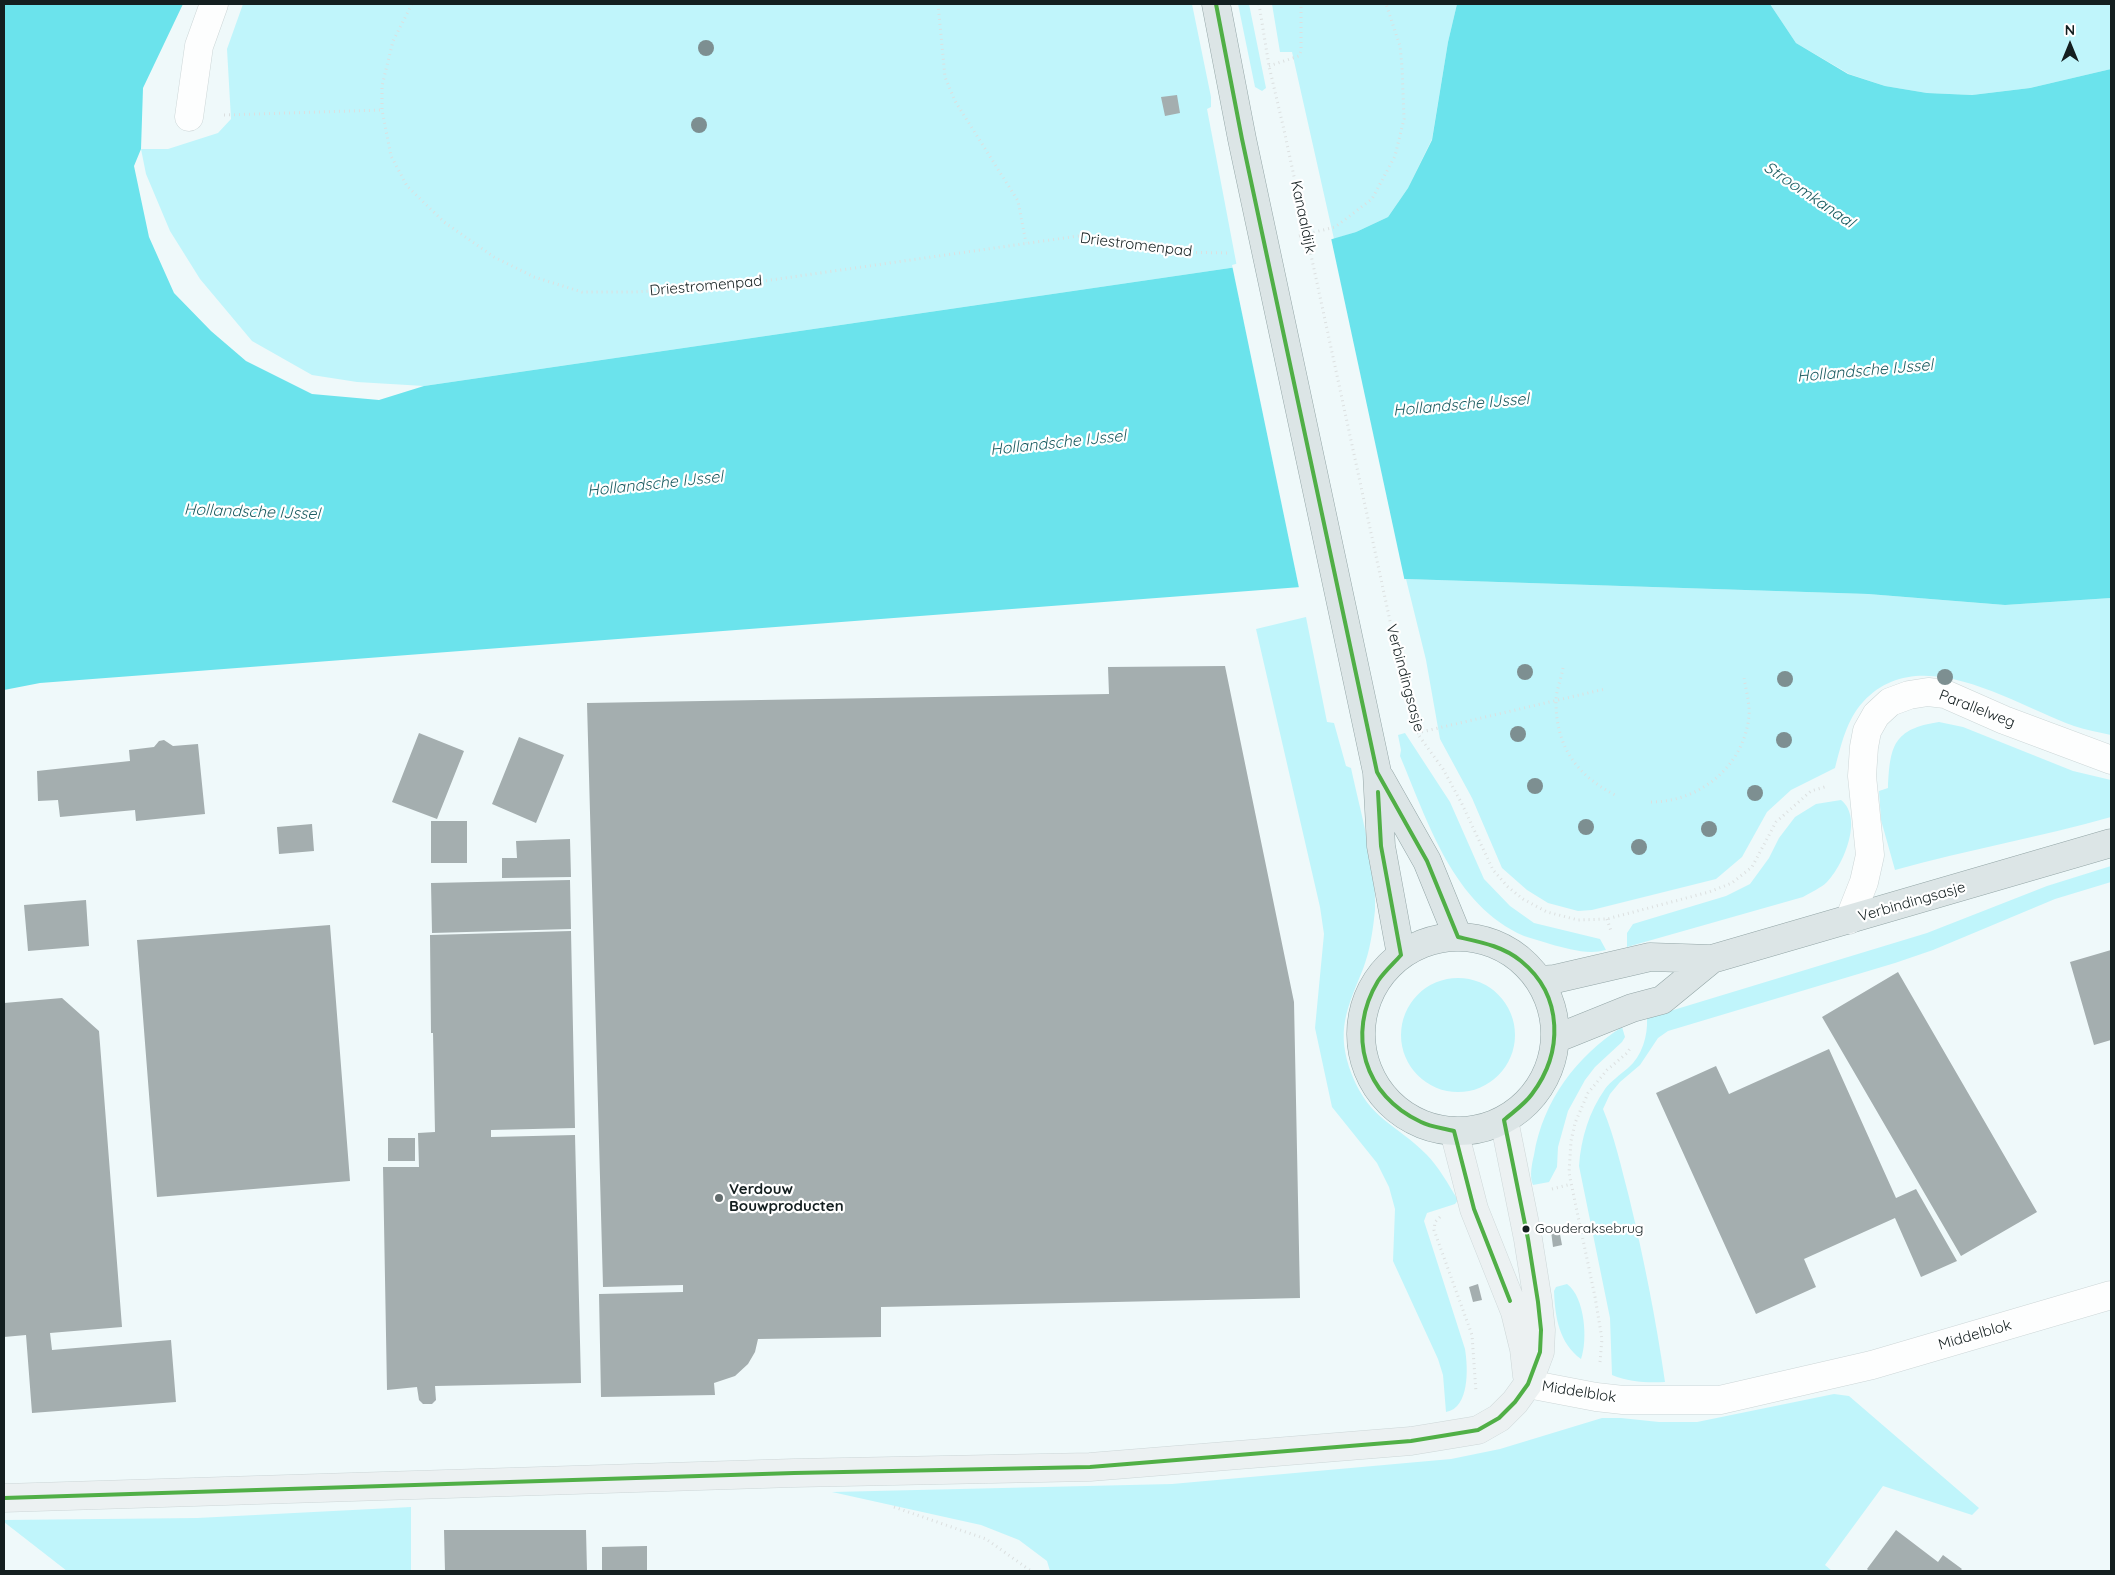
<!DOCTYPE html>
<html>
<head>
<meta charset="utf-8">
<style>
  body { margin:0 }
  #map { position:relative; width:2115px; height:1575px; overflow:hidden; background:#eff9fa; font-family:Quicksand,sans-serif }
  canvas { display:block }
  .frame { position:absolute; inset:0; border:5px solid #141f20; pointer-events:none }
  .north { position:absolute; left:2045px; top:20px; width:50px; height:50px; -webkit-text-stroke:4px #fff; paint-order:stroke; rotate:0deg; font-size:14px; font-weight:700; line-height:20px; text-align:center; color:#141f20 }
  .north::after { content:''; display:block; margin:auto; width:18px; height:22px; background:#141f20; clip-path:polygon(50% 0,100% 100%,50% 72%,0 100%) }
</style>
</head>
<body>
<div id="map">
<canvas width="2115" height="1575"></canvas>
<div class="frame"></div>
<div class="north">N</div>
</div>
<script>
const ctx = document.querySelector('canvas').getContext('2d');
ctx.lineJoin = 'round';
function fill(path, color) { ctx.fillStyle = color; ctx.fill(path, 'evenodd'); }
function stroke(path, color, width, dash) { ctx.strokeStyle = color; ctx.lineWidth = width; ctx.lineCap = dash ? 'butt' : 'round'; ctx.setLineDash(dash || []); ctx.stroke(path); }
function write(font, color, halo, rows, align = 'center') {
  ctx.font = font + ' Quicksand,sans-serif'; ctx.lineWidth = 4.5; ctx.setLineDash([]); ctx.textBaseline = 'middle'; ctx.strokeStyle = halo; ctx.fillStyle = color; for (const [text, x, y, turn = 0] of rows) {
    ctx.save(); ctx.translate(x, y); ctx.rotate((+turn || 0) * Math.PI / 180); ctx.textAlign = isNaN(turn) ? turn : align; if (halo) ctx.strokeText(text, 0, 0); ctx.fillText(text, 0, 0); ctx.restore();
  }
}
const green = new Path2D(`
  M243,4H1192L1211,97V107L1207,109L1237,267L424,386L357,382L312,375L252,341L200,279L170,231L146,174L141,149H168L218,133L231,119L227,49Z
  M1238,4H1249L1266,88L1262,91L1255,87Z
  M1272,4H1457L1448,42L1432,139L1408,188L1388,217L1356,232L1334,239L1292,52H1280Z
  M1770,4H2111V69L2030,88L1972,95L1927,93L1885,86L1849,74L1796,43Z
  M1406,579L1868,594L2005,605L2111,598V735C2099,732 2086,730 2074,726C2013,704 1919,640 1863,702C1847,719 1841,745 1835,768L1791,790L1767,812L1742,857L1716,879L1592,910L1578,911L1548,903L1527,890L1502,868L1472,798L1440,739L1426,660Z
  M1306,617L1327,722L1334,723L1346,766L1351,768C1360,810 1377,869 1375,910C1373,930 1370,951 1363,969C1347,1009 1335,1031 1352,1075C1370,1120 1395,1123 1426,1154C1439,1167 1448,1184 1458,1200L1455,1204L1427,1213L1424,1221L1465,1349C1468,1367 1470,1408 1446,1412L1443,1375L1438,1359L1393,1261L1395,1209L1389,1187L1377,1163L1332,1107L1315,1028L1324,934L1320,907L1256,629Z
  M1939,722L1963,727L2073,771L2111,780V817C2040,837 1967,850 1895,870L1881,820L1879,791L1888,788C1890,746 1893,729 1939,722Z
  M1405,733L1450,802L1484,879L1510,906L1534,923L1600,939L1606,950C1588,955 1568,949 1550,944C1542,941 1532,939 1524,936C1453,905 1428,822 1400,756L1401,750L1398,735Z
  M1841,800C1864,818 1843,866 1827,882C1821,888 1811,892 1803,897L1627,947V933L1633,924L1726,896L1750,884L1769,858L1779,838L1795,817L1816,804Z
  M2111,866V882L2055,899L1933,950L1895,963L1668,1031L1658,1038L1640,1065L1620,1082L1610,1094L1603,1109C1615,1138 1621,1167 1629,1197C1644,1259 1656,1320 1665,1382C1647,1383 1629,1382 1612,1375L1610,1318L1579,1166C1581,1138 1589,1112 1605,1089C1611,1081 1620,1075 1628,1068C1642,1056 1648,1036 1647,1018L1927,933L2047,886Z
  M1401 1035a57 57 0 1 1 114 0a57 57 0 1 1-114 0Z
  M1622,1027L1625,1037L1622,1042L1595,1067L1585,1080L1568,1111L1558,1147L1557,1167L1549,1182L1533,1185C1529,1177 1532,1163 1534,1155C1543,1100 1577,1056 1622,1027Z
  M1567,1284C1585,1297 1588,1340 1581,1359C1559,1343 1555,1317 1554,1291L1556,1287Z
  M1834,1394L1849,1396L1979,1508L1972,1515L1883,1486L1825,1565L1832,1571H1050L1047,1561L1019,1540L981,1525L832,1492L1172,1484L1451,1459L1500,1449L1602,1418H1621L1659,1422H1697Z
  M411,1507V1571H67L4,1522V1520L197,1518Z`);
const water = new Path2D(`
  M4,4H183L143,88L141,149L134,166L149,237L174,293L211,331L246,361L312,394L379,400L424,386L1237,267L1356,232L1388,217L1408,188L1432,140L1448,42L1457,4H1770L1796,43L1848,74L1885,86L1927,93L1972,95L2030,88L2111,69V598L2005,605L1868,594L1406,579L40,683L4,690Z`);
const pier = new Path2D(`
  M1331,238L1405,582L1299,588L1232,265Z`);
const building = new Path2D(`
  M1177,95L1180,113L1165,116L1161,97Z
  M1225,666L1294,1002L1300,1298L881,1307V1337L758,1339L755,1352L748,1364L735,1376L714,1383L715,1395L601,1397L599,1294L683,1292V1285L603,1287L587,703L1109,694L1108,667Z
  M419,733L464,751L437,819L392,802Z
  M519,737L564,755L536,823L492,804Z
  M164,740L173,746L198,744L205,814L136,821L135,810L60,817L58,800L38,801L37,771L130,761L129,750L154,747L159,741Z
  M431,821H467V863H431Z
  M312,824L314,851L279,854L277,827Z
  M570,839L571,877L502,878V858H517L516,841Z
  M570,880L571,929L432,933L431,883Z
  M86,900L89,946L28,951L24,905Z
  M330,925L350,1181L157,1197L137,940Z
  M571,931L575,1128L491,1130V1137L575,1135L581,1383L435,1386L436,1400L432,1404H423L419,1400L417,1387L387,1390L383,1167H419L418,1133L435,1132L433,1033H431L430,935Z
  M2111,950V1040L2094,1045L2070,962Z
  M1898,972L2037,1212L1961,1256L1822,1017Z
  M62,998L99,1031L122,1327L50,1333L52,1350L171,1340L176,1402L32,1413L26,1335L4,1337V1003Z
  M1829,1049L1896,1198L1916,1189L1957,1261L1921,1277L1895,1218L1804,1259L1816,1287L1756,1314L1656,1093L1716,1066L1729,1094Z
  M388,1138H415V1161H388Z
  M1559,1229L1562,1245L1553,1247L1551,1231Z
  M1478,1284L1482,1300L1473,1302L1469,1287Z
  M444,1530H586L587,1571H445Z
  M1896,1530L1938,1562L1943,1555L1962,1569L1960,1571H1869L1867,1569Z
  M647,1546V1571H602V1547Z`);
const path = new Path2D(`
  M412,4L393,41L382,86V110L391,156L407,186L444,222L494,257L534,277L582,292H635L729,286L1085,235L1170,252L1230,253
  M938,4L945,77L955,101L1018,201L1026,243
  M1259,4L1269,66L1284,130L1403,681L1417,733L1443,769L1461,802L1493,870L1508,887L1523,899L1547,912L1578,920L1607,919L1709,892L1732,883L1752,867L1776,822L1811,791L1828,786
  M1269,66L1299,56L1301,51V4
  M224,115L382,110
  M1299,236L1335,227L1372,199L1395,156L1404,119L1402,67L1400,46L1386,4
  M1563,668C1561,679 1556,691 1556,702C1556,747 1577,776 1617,796
  M1417,733L1605,689
  M1651,802C1700,802 1744,766 1749,716C1750,704 1746,690 1744,678
  M1607,919L1611,931
  M1552,1189L1571,1184
  M1440,1217L1435,1222L1434,1230L1472,1335L1476,1392
  M1600,1362L1602,1339L1595,1297L1569,1173L1571,1141L1575,1123L1588,1093L1607,1070L1627,1053L1631,1047
  M894,1507L986,1539L1031,1571`);
const street = new Path2D(`
  M189,117L199,46L214,4
  M1849,920L1864,882L1870,855L1862,776L1864,747L1867,731L1876,715L1890,702L1909,695L1928,692L1945,694L2004,720L2111,760
  M1528,1384L1596,1397L1623,1400H1720L1872,1365L2111,1295`);
const secondary = new Path2D(`
  M1454,1131L1474,1209L1515,1312L1524,1349L1527,1376
  M4,1498L794,1473L1090,1467L1411,1441L1478,1430L1499,1418L1515,1402L1528,1384L1540,1352L1541,1330L1538,1302L1528,1239L1504,1120`);
const primary = new Path2D(`
  M1216,4L1242,139L1377,772L1381,846L1401,955
  M1380,778L1427,861L1458,937
  M1361 1034a97 97 0 1 1 194 0a97 97 0 1 1-194 0Z
  M1539,980L1555,979L1650,957L1712,959L2111,843
  M1555,1039L1632,1008L1662,1000L1712,959`);
const bus1 = new Path2D(`
  M1378,792L1381,846L1401,955C1394,963 1384,972 1378,981C1346,1034 1364,1096 1421,1122C1431,1127 1443,1128 1454,1131L1474,1209L1510,1301
  M4,1498L794,1473L1090,1467L1411,1441L1478,1430L1499,1418L1515,1402L1528,1384L1540,1352L1541,1330L1538,1302L1528,1239L1504,1120C1513,1112 1525,1104 1532,1094C1563,1053 1564,996 1521,961C1503,946 1480,942 1458,937L1427,861L1377,772L1242,139L1216,4`);
const trees = [
  [706,48],
  [699,125],
  [1525,672],
  [1945,677],
  [1785,679],
  [1518,734],
  [1784,740],
  [1535,786],
  [1755,793],
  [1586,827],
  [1709,829],
  [1639,847]
];
const markers = [
  [719,1198,5,"#616b6c"],
  [1526,1229,4.5,"#141f20"]
];
const busNames = [
  ["Gouderaksebrug",1535,1229]
];
const streetNames = [
  ["Kanaaldijk",1303,217,78],
  ["Driestromenpad",1136,245,7],
  ["Driestromenpad",706,286,-5],
  ["Verbindingsasje",1405,678,75],
  ["Parallelweg",1977,709,21],
  ["Verbindingsasje",1912,902,-16],
  ["Middelblok",1975,1335,-16],
  ["Middelblok",1579,1392,9]
];
const poiNames = [
  ["Verdouw",729,1189],
  ["Bouwproducten",729,1206]
];
const waterNames = [
  ["Stroomkanaal",1809,195,34],
  ["Hollandsche IJssel",1865,371,-5],
  ["Hollandsche IJssel",1461,405,-5],
  ["Hollandsche IJssel",1058,443,-6],
  ["Hollandsche IJssel",655,484,-6],
  ["Hollandsche IJssel",252,512,2]
];
fill(green, '#c0f5fb');
fill(water, '#6be3ec');
fill(pier, '#eff9fa');
fill(building, '#a4aeaf');
stroke(street, '#ccd6d7', 29);
stroke(secondary, '#ccd6d7', 29);
stroke(primary, '#93a5a6', 29);
stroke(path, '#dce0e0', 3, [1, 4]);
stroke(street, '#fdfefe', 28);
stroke(secondary, '#ecf1f2', 28);
stroke(primary, '#dce5e6', 28);
stroke(bus1, '#50af46', 4);
ctx.fillStyle = '#7d8f91';
for (const [x, y] of trees) { ctx.beginPath(); ctx.arc(x, y, 8, 0, 2 * Math.PI); ctx.fill(); }
for (const [x, y, r, color] of markers) { const dot = new Path2D(); dot.arc(x, y, r, 0, 2 * Math.PI); ctx.fillStyle = color; ctx.fill(dot); stroke(dot, '#fff', 2); }
write('14px', '#141f20', '#fff', busNames, 'left');
write('15px', '#141f20', '#fff', streetNames);
write('bold 15px', '#141f20', '#fff', poiNames, 'left');
write('italic 16px', '#1d5d62', '#fff', waterNames);
</script>
</body>
</html>
